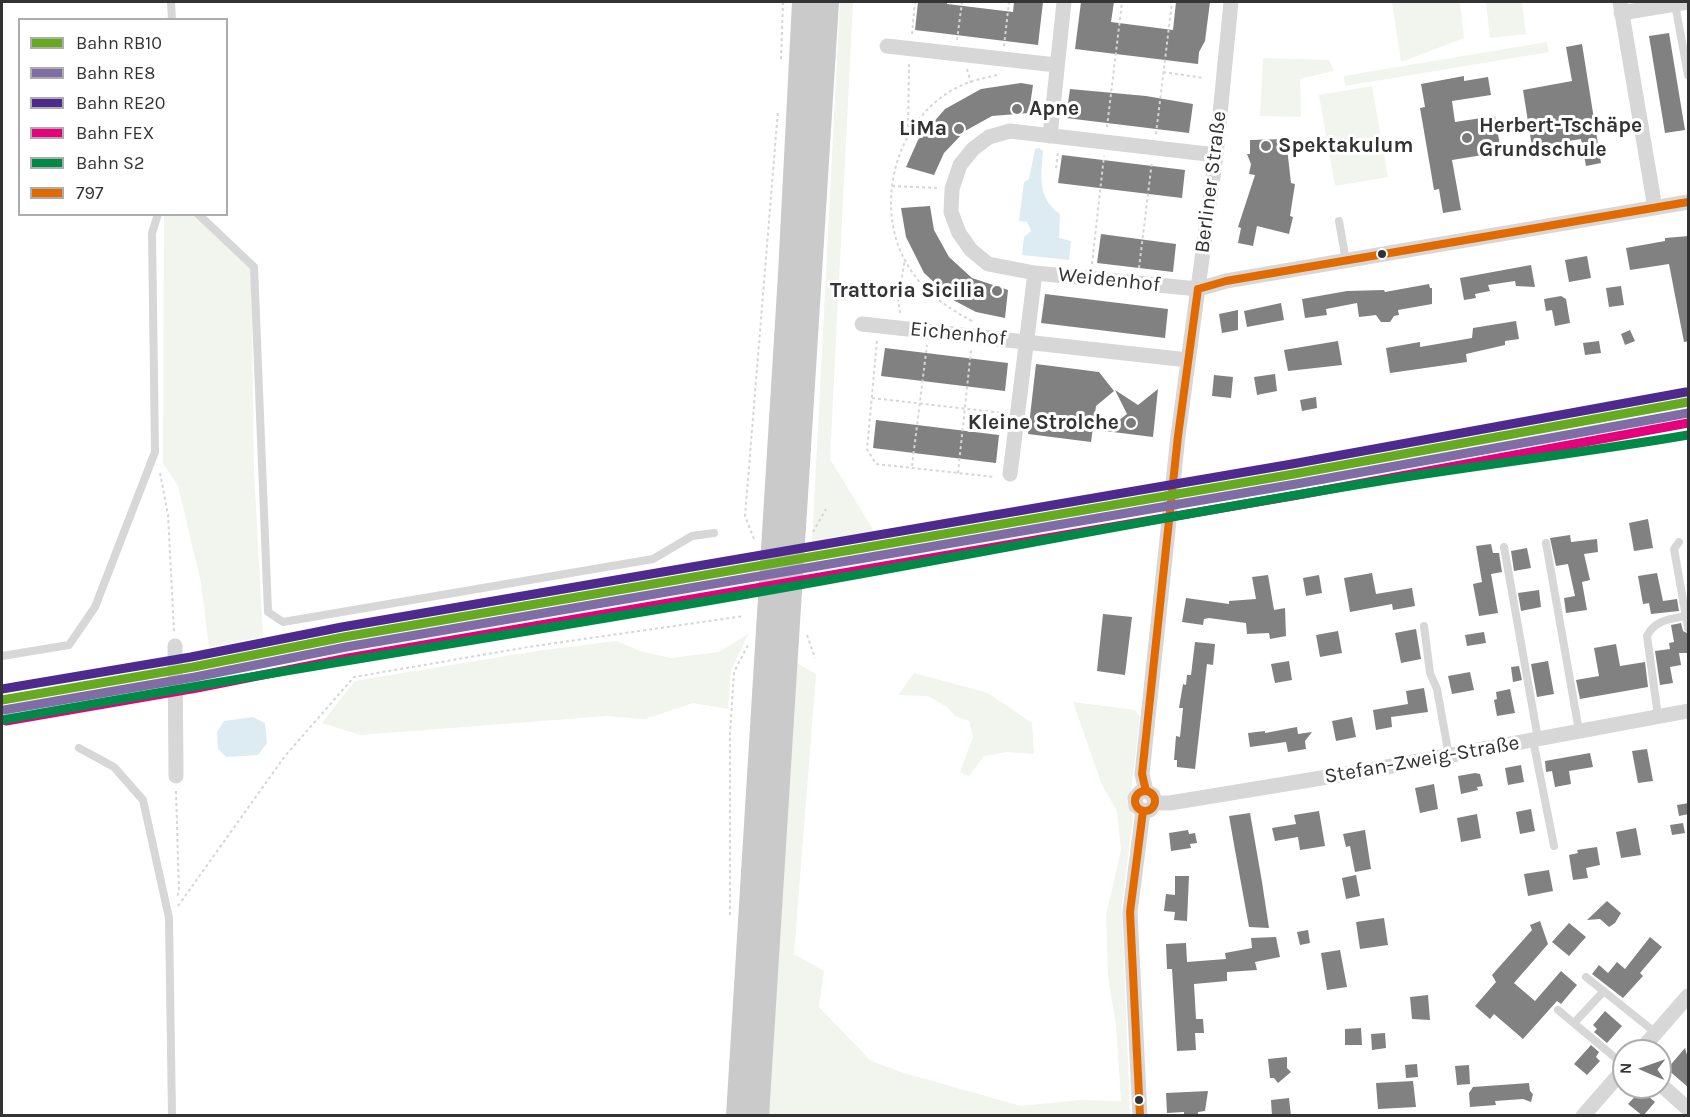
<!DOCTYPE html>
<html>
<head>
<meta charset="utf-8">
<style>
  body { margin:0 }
  #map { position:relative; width:1690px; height:1117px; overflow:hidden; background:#fff; font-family:Karla,sans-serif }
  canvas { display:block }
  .frame { position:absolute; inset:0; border:3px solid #333; pointer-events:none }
  .legend { position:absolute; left:18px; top:18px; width:210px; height:198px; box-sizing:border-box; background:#fff; border:2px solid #adadad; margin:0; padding:8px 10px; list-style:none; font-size:18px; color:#333 }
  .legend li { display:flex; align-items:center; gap:12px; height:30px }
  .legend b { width:30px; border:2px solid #adadad }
  .north { position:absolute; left:1612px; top:1039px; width:60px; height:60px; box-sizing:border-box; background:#fff; border:2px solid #adadad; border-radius:50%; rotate:272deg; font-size:16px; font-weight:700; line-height:24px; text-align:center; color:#333 }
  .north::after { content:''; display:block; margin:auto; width:21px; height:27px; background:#7a7a7a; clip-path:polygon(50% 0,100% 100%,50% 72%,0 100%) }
</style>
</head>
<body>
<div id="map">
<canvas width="1690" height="1117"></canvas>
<div class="frame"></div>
<ul class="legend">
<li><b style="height:8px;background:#6a2"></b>Bahn RB10</li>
<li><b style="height:8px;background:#816da6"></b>Bahn RE8</li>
<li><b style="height:8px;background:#4e2a8e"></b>Bahn RE20</li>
<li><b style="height:8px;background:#e5007d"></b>Bahn FEX</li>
<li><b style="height:8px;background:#018a47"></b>Bahn S2</li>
<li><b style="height:8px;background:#e16b00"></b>797</li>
</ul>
<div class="north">N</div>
</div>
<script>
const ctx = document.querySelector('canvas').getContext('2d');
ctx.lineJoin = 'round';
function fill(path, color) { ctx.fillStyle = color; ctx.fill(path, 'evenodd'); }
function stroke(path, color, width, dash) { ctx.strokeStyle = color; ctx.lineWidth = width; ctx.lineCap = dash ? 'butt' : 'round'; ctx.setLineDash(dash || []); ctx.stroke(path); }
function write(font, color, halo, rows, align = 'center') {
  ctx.font = font + ' Karla,sans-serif'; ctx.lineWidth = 6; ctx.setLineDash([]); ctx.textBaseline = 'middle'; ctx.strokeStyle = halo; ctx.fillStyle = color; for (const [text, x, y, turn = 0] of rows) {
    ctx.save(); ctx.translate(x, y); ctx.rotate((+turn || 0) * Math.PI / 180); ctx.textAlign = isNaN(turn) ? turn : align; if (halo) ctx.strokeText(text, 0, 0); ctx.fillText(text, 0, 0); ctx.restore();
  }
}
const green = new Path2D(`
  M840,2H853L830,459L877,536L836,543H812Z
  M1392,2H1460L1464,38L1401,62Z
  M1486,2H1522L1526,34L1490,38Z
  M1547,42L1549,52L1345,86L1344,76Z
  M1263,58L1329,60L1334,71L1300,79L1301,117L1260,116Z
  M1372,86L1388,177L1335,186L1319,95Z
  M164,215H204L251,269L254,472L263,637L209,647L201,583L178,486L163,463Z
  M748,634L731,671L728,709L693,703L645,719L607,716L360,735L322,723L354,682L360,680L537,651L616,641L643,652L671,658L719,652Z
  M795,662L816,674L794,954L824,971L819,1007L871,1061L904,1073L1021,1106L1080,1100L1121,1101L1116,1025L1108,977L1106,915L1121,850L1117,811L1102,785L1073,702L1135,710L1140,717L1131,790L1127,801L1133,817L1122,905L1130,1115L765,1116Z
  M914,673L988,693L1032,723L1034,754L1007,752L984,756L969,776L960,772L973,737L969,721L955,716L947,707L928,696L898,695Z`);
const water = new Path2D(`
  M1039,148L1043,151C1041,176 1037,198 1060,214L1059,238L1071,241L1069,260L1022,255L1024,237L1031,231L1027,222L1019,221L1024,182L1029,179L1035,149Z
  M253,717L265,723L267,743L258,755L226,757L218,749L217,732L224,721Z`);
const building = new Path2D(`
  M918,2H947V4L1013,12L1014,2H1043L1038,45L915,30Z
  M1081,2H1114L1111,22L1173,30L1176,2H1210L1205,41L1199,52L1198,64L1075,49Z
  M1669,33L1685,130L1665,133L1649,36Z
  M1582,44L1601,163L1586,166L1581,139L1532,147L1523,90L1572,81L1566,47Z
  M1464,76V81L1488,77L1491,95L1452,101L1455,122L1495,116L1501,152L1452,160L1461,210L1443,213L1439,189L1434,190L1431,172L1420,108L1425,107L1421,84Z
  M1021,83L1033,85L1029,113L992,116L965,131L944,153L934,175L906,167L918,140L945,109L981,89Z
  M1070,89L1146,96L1193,104L1189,133L1066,118Z
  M1286,139L1291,183L1295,184L1290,216L1293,217L1289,234L1257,226L1253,246L1238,243L1241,228L1238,227L1255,175L1249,174L1251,164L1247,154H1250V140Z
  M1062,155L1185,170L1182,198L1058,183Z
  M930,206L934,230L949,257L972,278L1008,290L1005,318L976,312L955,301L924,273L906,237L901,208Z
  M1101,234L1176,244L1173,272L1097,263Z
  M1689,236V341L1684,342L1669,264L1630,270L1626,248L1665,241V238Z
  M1587,256L1591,278L1569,282L1565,260Z
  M1531,265L1535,287L1516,286L1515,281L1488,285L1490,291L1475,294L1476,298L1464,300L1460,278Z
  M1429,284L1430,288H1432V304L1398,310L1399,315L1394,316L1390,322H1381L1376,315L1359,317L1357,303L1326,309L1327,315L1305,318L1302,299L1347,291L1384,290L1385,292Z
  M1621,286L1624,305L1609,307L1606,288Z
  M1045,294L1168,309L1165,338L1041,323Z
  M1561,296L1566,299L1570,323L1555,326L1552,310L1546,311L1544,299Z
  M1281,303L1284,320L1247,327L1244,311Z
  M1238,310V330L1222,333L1219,314Z
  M1516,321L1519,339L1505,341V345L1466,354L1467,362L1390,373L1386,348L1420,342V347L1472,338L1473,328Z
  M1630,330L1635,341L1625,345L1621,334Z
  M1338,341L1342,365L1288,371L1284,350Z
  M1599,341L1601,353L1585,355L1583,343Z
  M885,348L1008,363L1005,391L881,376Z
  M1036,364L1099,372L1114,391L1096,406L1091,442L1028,434Z
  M1275,374L1277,391L1257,395L1254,377Z
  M1214,375L1233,377L1231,398L1212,396Z
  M1158,389L1153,437L1105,431L1127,414L1115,390L1138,405Z
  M1316,397L1317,408L1302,411L1300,400Z
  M876,420L999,435L996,463L873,448Z
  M1648,519L1653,548L1634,551L1629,523Z
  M1570,535L1571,542L1597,539L1598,552L1584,554L1590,580L1582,582L1587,610L1566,613L1564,598L1575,596L1568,564L1556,566L1550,538Z
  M1491,544L1493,553H1499L1502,572L1491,574L1498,613L1479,616L1473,584L1482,582L1476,546Z
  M1527,548L1531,568L1514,571L1511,551Z
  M1372,573L1376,594L1412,588L1415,606L1393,610L1392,604L1350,612L1344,578Z
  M1657,573L1663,601L1677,599L1679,611L1651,614L1649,603L1643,604L1638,576Z
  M1268,575L1274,610L1285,608L1286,636L1270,639L1269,633L1247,634L1246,623L1209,618L1204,619L1203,625L1182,622L1186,598L1229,604V601L1256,599L1252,577Z
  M1319,575L1322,593L1306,596L1303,578Z
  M1539,590L1541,607L1521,611L1518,593Z
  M1103,614L1132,617L1125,675L1097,671Z
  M1681,623L1683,631L1689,634V653H1679L1681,665L1670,667L1673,683L1660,685L1655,651L1670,649L1669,643L1674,642L1671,625Z
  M1416,629L1421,659L1401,663L1395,633Z
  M1338,631L1342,653L1320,657L1316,635Z
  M1484,632L1486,643L1467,646L1465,635Z
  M1195,642L1215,644L1213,665L1207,664L1195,769L1177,767V760H1174L1176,736L1180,737L1183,708H1179L1183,684L1186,685L1187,675H1191Z
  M1616,644L1620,666L1645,662L1648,687L1580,699L1576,680L1599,676L1594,648Z
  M1289,661L1292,680L1275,683L1271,664Z
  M1548,661L1554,694L1537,697L1531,664Z
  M1519,666L1522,680L1513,682L1511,667Z
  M1470,672L1474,690L1452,694L1448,676Z
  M1424,688L1428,712L1391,717L1392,727L1376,730L1373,710L1408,704L1406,691Z
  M1510,689L1515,713L1497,716L1494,700L1497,699L1496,692Z
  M1352,717L1356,737L1336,741L1332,721Z
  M1297,727L1298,734L1312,732L1305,741L1306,749L1288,752L1286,742L1250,747L1248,733L1265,731V733Z
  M1647,749L1653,781L1638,783L1632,751Z
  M1590,753L1593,767L1569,771L1571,784L1555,787L1552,771L1546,772L1545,761Z
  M1521,765L1524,782L1508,785L1505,768Z
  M1475,773L1480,774L1483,786L1477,787L1478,790L1461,794L1458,776Z
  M1434,784L1438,809L1420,813L1415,788Z
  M1689,803V814L1679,816L1677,805Z
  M1531,809L1535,831L1520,834L1516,812Z
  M1319,811L1325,846L1300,850L1298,837L1275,841L1272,828L1296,824L1294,815Z
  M1250,813L1262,882L1269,928L1249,927L1235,850L1229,816Z
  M1477,814L1481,838L1461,842L1457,818Z
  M1683,823L1685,833L1672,835L1670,825Z
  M1636,828L1641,855L1621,858L1616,832Z
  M1188,830L1189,834L1195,833L1197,843L1190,844L1191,848L1171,851L1169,833Z
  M1365,830L1371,869L1355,872L1350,846L1346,847L1343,834Z
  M1597,847L1600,865L1586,868L1588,878L1573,880L1569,855L1578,853L1577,850Z
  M1549,870L1553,891L1528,896L1524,874Z
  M1356,875L1360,896L1346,899L1342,878Z
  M1175,876H1189L1187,921L1174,920L1175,912L1164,911L1166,894L1175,895Z
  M1607,901L1621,913L1615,923L1609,927L1600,919L1587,920Z
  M1384,918L1388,945L1360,949L1356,922Z
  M1540,921L1548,944L1514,983L1535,1001L1561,971L1577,985L1561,1004L1557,1001L1523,1039L1494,1014L1490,1019L1475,1006L1496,982L1492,975L1532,930L1530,925Z
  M1569,923L1586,937L1569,956L1552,942Z
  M1308,930L1310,943L1300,945L1297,932Z
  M1276,937L1280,957L1255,962L1257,970L1227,972V981L1194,984L1196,1019H1203L1204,1033H1195L1196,1050L1177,1051L1172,969H1167L1166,944L1186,943L1187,962L1226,959L1225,953L1252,948L1251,938Z
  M1650,937L1662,947L1640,973L1643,976L1623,998L1592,974L1599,965L1608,973L1617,962L1625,969Z
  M1340,950L1347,987L1327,990L1321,953Z
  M1428,995L1430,1020L1412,1019L1410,997Z
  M1605,1011L1622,1026L1607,1043L1594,1032L1597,1029L1593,1025Z
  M1361,1028L1362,1045H1345V1029Z
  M1385,1033L1386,1048L1372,1050L1371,1034Z
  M1591,1045L1599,1052L1596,1057L1600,1061L1587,1075L1574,1064Z
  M1685,1048L1689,1062V1088L1667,1069Z
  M1287,1057V1068L1291,1072L1278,1083L1274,1078H1270L1268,1059Z
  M1417,1064L1418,1077L1406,1078L1405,1065Z
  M1469,1065L1470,1084L1457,1085L1455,1066Z
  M1413,1081L1416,1107L1378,1109L1376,1083Z
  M1529,1083L1530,1091L1533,1094L1531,1102L1523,1099L1495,1101L1496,1105L1470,1107L1469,1093L1473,1087Z
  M1641,1090L1655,1102L1643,1116L1628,1104Z
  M1208,1091L1205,1111L1198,1112V1116H1184V1112L1167,1113L1166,1093Z
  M1289,1098L1291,1116H1272L1271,1100Z`);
const path = new Path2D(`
  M912,34L915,2
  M957,40L962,2
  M1004,46L1009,2
  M781,59L783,2
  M967,69L971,83
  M1163,72L1204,78
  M1107,127L1122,2
  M908,133L909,64
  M1156,134L1172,2
  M1056,168L1058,152
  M892,186L937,188
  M1092,264L1104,156
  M1139,268L1152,161
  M900,313L898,300L905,259
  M972,321C950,309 930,296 915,276C869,217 892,118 960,86C972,80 987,78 1000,74
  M877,341L867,449L876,464L995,477
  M872,398L1003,413
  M912,466L927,345
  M160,473L168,515L174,631
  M958,473L971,350
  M813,532L826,509
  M754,539L745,516L778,110
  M807,635L815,658
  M176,791L179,892L176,898
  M178,906L285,756L354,677L528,647L744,616
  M730,915V734L734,672L748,645`);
const service = new Path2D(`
  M171,2L172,20
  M1675,4L1688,75
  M198,214L254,267L268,612L283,622L653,559L692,536L714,533
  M1339,221L1346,261
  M1679,542L1674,549L1688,628
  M1546,543L1579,731
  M1504,547L1538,739
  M1424,626L1430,673L1437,689L1449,756
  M2,656L69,645L95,607L155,452L152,233L158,214
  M1658,716L1647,636C1655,620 1670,619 1686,616
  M1533,740L1554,846
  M79,748L114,767L143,800L169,918L172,1116
  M1586,977L1656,1033
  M1558,1010L1624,1065
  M1574,1023L1603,992`);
const minor = new Path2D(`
  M1620,2L1655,208
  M1621,13L1688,2
  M887,46L1056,65
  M1050,136L1064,2
  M1216,155L1010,131L989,137L973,149L960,165L952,189L951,212L959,233L971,250L988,264L1035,273L1198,289L1226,281L1688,202
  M862,324L1188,360
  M1010,474L1035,273
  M175,646L176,776
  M1146,791L1140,792L1135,798L1136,806L1143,811L1150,810L1155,803L1153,795L1146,791L1142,774L1178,436L1216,155L1231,2
  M1155,803H1170L1376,769L1688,711
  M1640,1051L1688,996
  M1660,1084L1688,1109
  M1140,1116L1130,912L1143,811
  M1583,1116L1624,1069`);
const primary = new Path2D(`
  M738,1116L790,274L804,2
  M757,1116L827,2`);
const bus1 = new Path2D(`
  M1198,289L1226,281L1688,202
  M1146,791L1142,774L1178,436L1198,289
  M1135 801a10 10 0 1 1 20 0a10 10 0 1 1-20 0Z
  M1140,1116L1130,912L1143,811`);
const rail1 = new Path2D(`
  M2,700L193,667L344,637L1294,474L1688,402`);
const rail2 = new Path2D(`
  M4,710L195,677L346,647L1296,484L1688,413`);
const rail3 = new Path2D(`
  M2,689L191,657L342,627L1292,464L1686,392`);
const rail4 = new Path2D(`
  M6,721L197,688L348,658L1298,495L1688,423`);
const rail5 = new Path2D(`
  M2,720C250,675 499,637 748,594C956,558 1164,516 1374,482C1478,465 1583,453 1688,435`);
const markers = [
  [1017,109,6,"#7a7a7a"],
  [959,129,6,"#7a7a7a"],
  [1467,138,6,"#7a7a7a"],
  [1266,146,6,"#7a7a7a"],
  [1382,254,5,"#333"],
  [997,291,6,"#7a7a7a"],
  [1131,423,6,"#7a7a7a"],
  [1139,1100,5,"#333"]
];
const poiNames = [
  ["Apne",1029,109],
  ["Herbert-Tschäpe",1479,126],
  ["Grundschule",1479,150],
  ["LiMa",947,129,"right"],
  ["Spektakulum",1278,146],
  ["Trattoria Sicilia",985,291,"right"],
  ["Kleine Strolche",1119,423,"right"]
];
const streetNames = [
  ["Berliner Straße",1211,182,-83],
  ["Weidenhof",1109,280,6],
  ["Eichenhof",958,334,6],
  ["Stefan-Zweig-Straße",1422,760,-10]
];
fill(green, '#f1f5ed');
fill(water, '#ddebf3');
fill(building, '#818181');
stroke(path, '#d6d6d6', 2, [3, 3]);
stroke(service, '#d7d7d7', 8);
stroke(minor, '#d7d7d7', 15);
stroke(primary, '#cacaca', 24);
stroke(bus1, '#e16b00', 8);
stroke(rail1, '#6a2', 9);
stroke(rail2, '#816da6', 9);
stroke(rail3, '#4e2a8e', 9);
stroke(rail4, '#e5007d', 9);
stroke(rail5, '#018a47', 9);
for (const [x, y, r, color] of markers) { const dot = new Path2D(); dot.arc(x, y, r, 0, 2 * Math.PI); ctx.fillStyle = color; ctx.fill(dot); stroke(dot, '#fff', 2); }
write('bold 21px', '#333', '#fff', poiNames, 'left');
write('21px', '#333', '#fff', streetNames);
</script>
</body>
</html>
